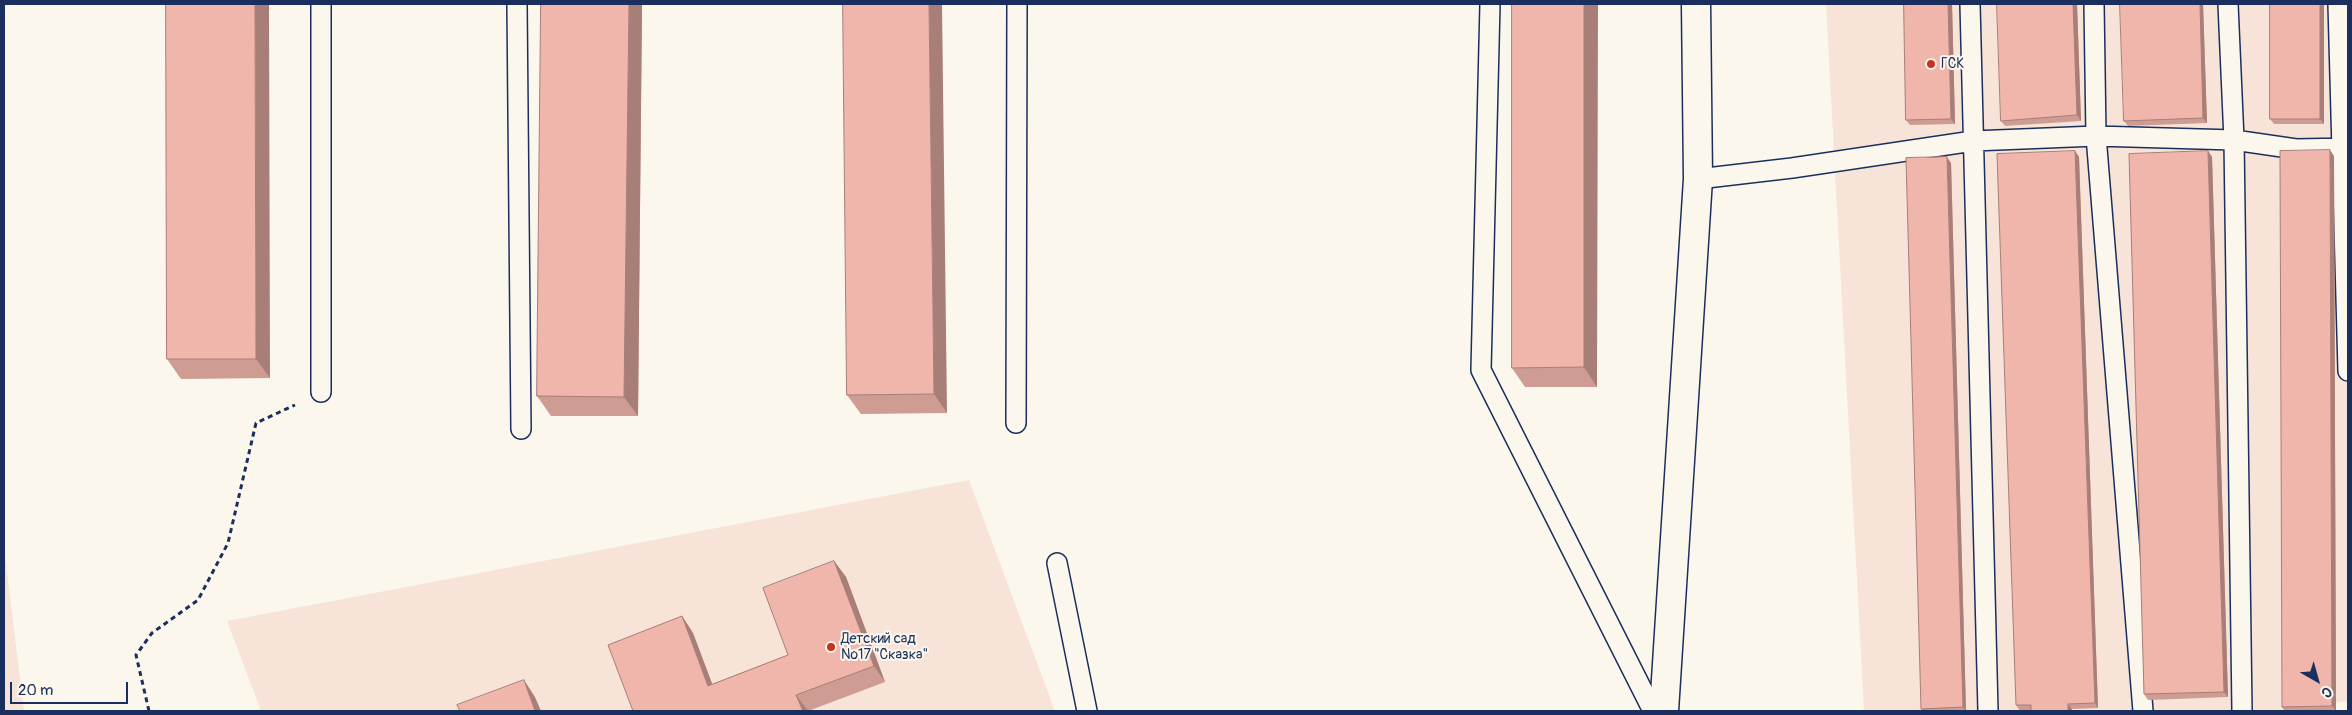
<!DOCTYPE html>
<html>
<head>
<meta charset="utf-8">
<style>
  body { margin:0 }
  #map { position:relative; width:2352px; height:715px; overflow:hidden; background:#fbf7ec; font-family:Pangolin,sans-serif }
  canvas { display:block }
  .frame { position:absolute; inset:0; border:5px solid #1b2f5e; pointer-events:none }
  .north { position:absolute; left:2292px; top:655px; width:50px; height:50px; -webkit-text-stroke:4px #fbf7ec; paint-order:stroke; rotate:142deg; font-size:14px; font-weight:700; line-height:20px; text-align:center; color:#1b2f5e }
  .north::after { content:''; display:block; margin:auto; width:18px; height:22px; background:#1b2f5e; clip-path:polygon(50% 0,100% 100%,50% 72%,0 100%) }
  .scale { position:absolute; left:10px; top:682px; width:118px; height:22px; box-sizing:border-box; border:2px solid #1b2f5e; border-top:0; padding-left:6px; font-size:15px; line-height:18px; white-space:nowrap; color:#1b2f5e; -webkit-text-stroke:4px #fbf7ec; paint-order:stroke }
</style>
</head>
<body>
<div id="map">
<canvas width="2352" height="715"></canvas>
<div class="frame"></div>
<div class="north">С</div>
<div class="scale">20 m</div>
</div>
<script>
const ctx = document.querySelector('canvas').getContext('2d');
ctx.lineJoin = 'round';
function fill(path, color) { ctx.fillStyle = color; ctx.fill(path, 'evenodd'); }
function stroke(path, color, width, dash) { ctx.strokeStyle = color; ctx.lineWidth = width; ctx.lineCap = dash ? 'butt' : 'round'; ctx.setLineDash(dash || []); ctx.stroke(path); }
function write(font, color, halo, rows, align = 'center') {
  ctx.font = font + ' Pangolin,sans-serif'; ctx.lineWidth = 4; ctx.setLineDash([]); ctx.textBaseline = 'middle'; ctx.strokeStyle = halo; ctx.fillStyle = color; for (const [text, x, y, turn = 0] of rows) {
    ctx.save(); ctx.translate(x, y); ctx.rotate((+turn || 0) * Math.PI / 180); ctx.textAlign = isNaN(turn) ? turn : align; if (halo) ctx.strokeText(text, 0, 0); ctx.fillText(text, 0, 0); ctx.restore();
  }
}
const built = new Path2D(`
  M1826,4H2348V701L2278,711H1864Z
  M969,480L1055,711H261L227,621Z
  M4,548L24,711H4Z`);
const path = new Path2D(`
  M149,711L136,655L152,633L198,600L228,543L256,423L295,405`);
const service = new Path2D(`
  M321,4V392
  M517,4L521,429
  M1490,4L1481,370L1653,711
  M1970,4L1988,711
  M2094,4L2096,136L2143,711
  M2228,4L2234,140L2242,711
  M2338,4L2348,371
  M1698,179L1792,168L1973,141L2096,136L2234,140L2296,149L2348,148
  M1016,423L1017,4
  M1057,563L1087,711`);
const minor = new Path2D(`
  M1664,711L1698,179L1696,4`);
const wall = new Path2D(`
  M166,4L270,378L181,379L167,359Z
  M541,4H642L638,416H551L537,396Z
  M843,4L947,413L861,414L847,395Z
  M1512,4L1597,387H1525L1512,368Z
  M1904,4H1952L1955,124L1910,125L1906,120Z
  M2077,4L2081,121L2005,126L2001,121Z
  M2203,4L2207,123L2128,126L2124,121Z
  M2270,4H2324V124H2274L2270,119Z
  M2075,151L2079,157L2098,708L2072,709V711H2031V710L2020,711L2016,705Z
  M2208,151L2212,157L2228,697L2148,700L2144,694Z
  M2334,156L2336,711H2285L2282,707Z
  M1951,163L1966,711H1923L1921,709Z
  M834,561L846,577L885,682L808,711H633L682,616L693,633L712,684L788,655Z`);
const shadedWall = new Path2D(`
  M255,4H269L270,378L256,359Z
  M629,4H642L638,416L624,397Z
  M929,4H942L947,413L934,394Z
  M1584,4H1598L1597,387L1584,367Z
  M1948,4H1952L1955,124L1951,119Z
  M2073,4H2077L2081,121L2077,115Z
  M2200,4H2203L2207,123L2203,118Z
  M2320,4H2324V124L2320,119Z
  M2330,150L2334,156L2336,711L2332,706Z
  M2075,151L2079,157L2098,708L2095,703Z
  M2208,151L2212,157L2228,697L2224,692Z
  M1947,157L1951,163L1966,711H1965L1963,707Z
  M834,561L846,577L885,682L874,666Z
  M682,616L693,633L719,702L708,686Z
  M524,680L535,697L541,711H535Z
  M796,695L808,711H803Z
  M2068,704L2072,709V711H2068Z`);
const building = new Path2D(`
  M166,4H255L256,359H167Z
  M541,4H629L624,397L537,396Z
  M843,4H929L934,394L847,395Z
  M1512,4H1584V367L1512,368Z
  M1904,4H1948L1951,119L1906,120Z
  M1997,4H2073L2077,115L2001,121Z
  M2120,4H2200L2203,118L2124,121Z
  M2270,4H2320V119H2270Z
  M2330,150L2332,706L2282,707L2280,151Z
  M2075,151L2095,703L2068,704V711H2031V705H2016L1997,154Z
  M2208,151L2224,692L2144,694L2129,154Z
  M1947,157L1963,707L1921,709L1906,158Z
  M834,561L874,666L796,695L803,711H633L608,645L682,616L708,686L788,655L763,588Z
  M524,680L535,711H460L457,705Z`);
const markers = [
  [1931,64,5,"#c8321e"],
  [831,647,5,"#c8321e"]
];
const poiNames = [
  ["ГСК",1941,64],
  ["Детский сад",841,639],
  ["№17 \"Сказка\"",841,655]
];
fill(built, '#f8e3d8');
stroke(service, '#1b2f5e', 22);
stroke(minor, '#1b2f5e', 31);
stroke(path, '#1b2f5e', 3, [5, 4]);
stroke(service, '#fbf7ec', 19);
stroke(minor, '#fbf7ec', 28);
fill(wall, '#ce9c93');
fill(shadedWall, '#a87f78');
fill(building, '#f0b5ab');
stroke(building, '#a87f78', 1);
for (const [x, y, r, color] of markers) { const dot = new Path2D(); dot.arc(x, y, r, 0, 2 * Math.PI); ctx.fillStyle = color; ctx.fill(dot); stroke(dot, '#fbf7ec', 2); }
write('14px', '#1b2f5e', '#fbf7ec', poiNames, 'left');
</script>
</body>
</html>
